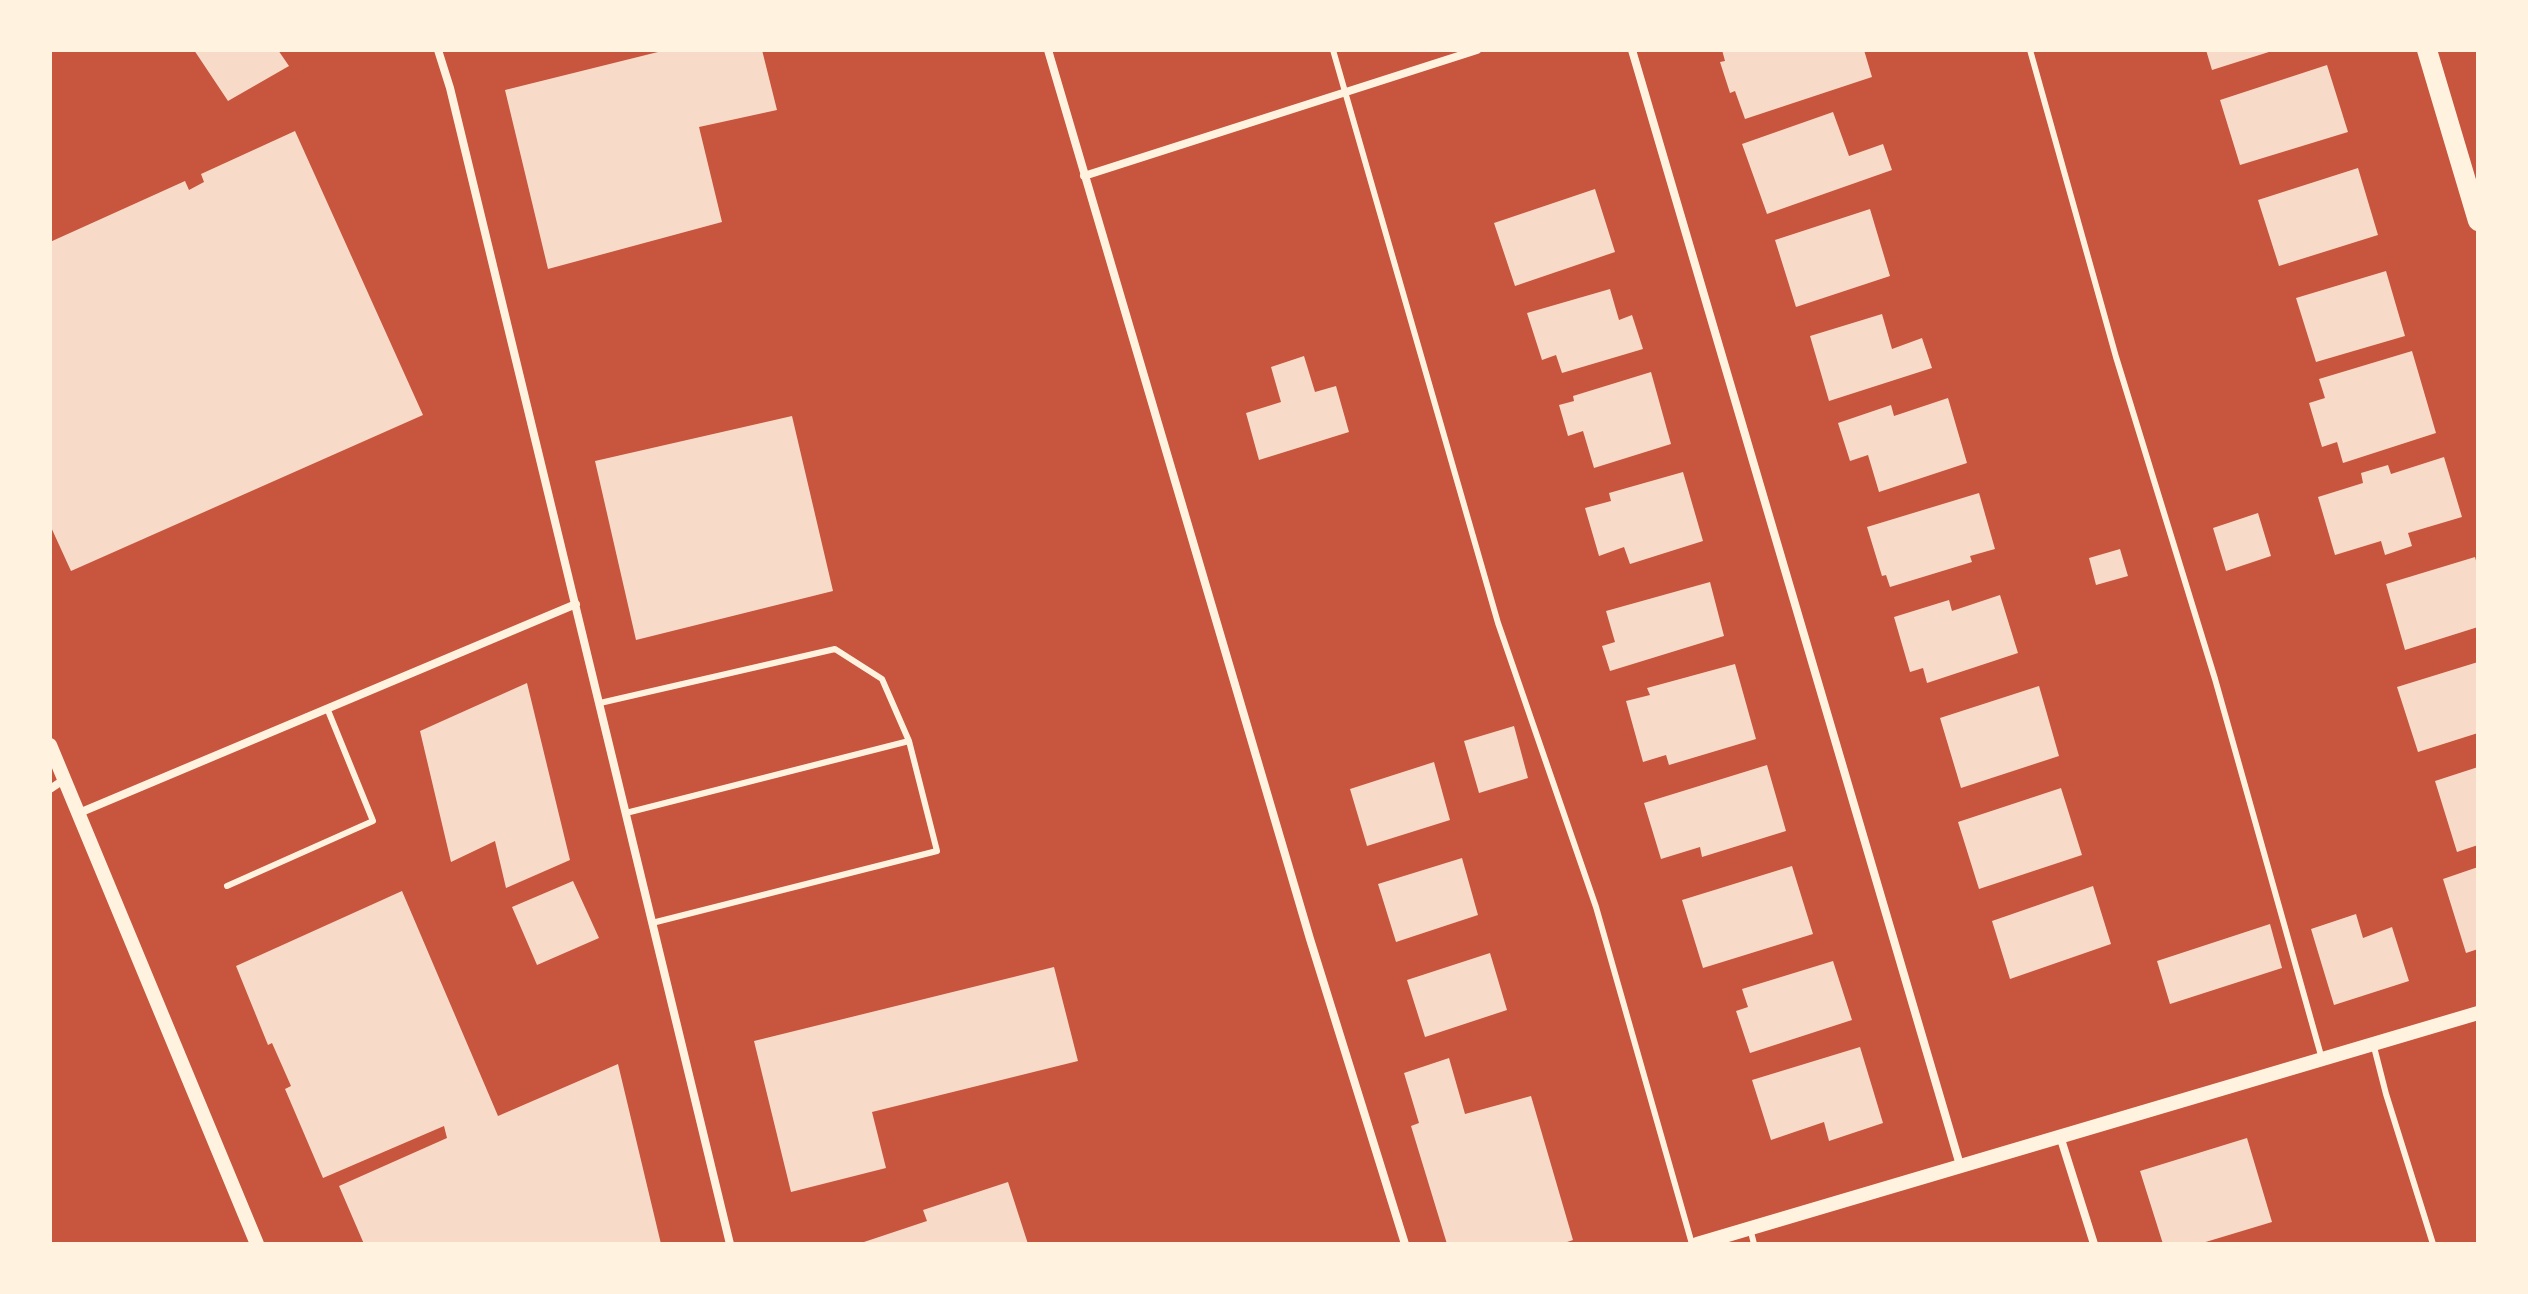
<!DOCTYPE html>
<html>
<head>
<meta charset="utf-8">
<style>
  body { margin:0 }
  #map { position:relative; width:2528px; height:1294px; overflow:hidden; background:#c8553d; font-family:Karla,sans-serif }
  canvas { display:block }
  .frame { position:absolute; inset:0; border:52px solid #fff3e0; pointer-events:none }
</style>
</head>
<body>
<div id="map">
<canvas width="2528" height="1294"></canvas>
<div class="frame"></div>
</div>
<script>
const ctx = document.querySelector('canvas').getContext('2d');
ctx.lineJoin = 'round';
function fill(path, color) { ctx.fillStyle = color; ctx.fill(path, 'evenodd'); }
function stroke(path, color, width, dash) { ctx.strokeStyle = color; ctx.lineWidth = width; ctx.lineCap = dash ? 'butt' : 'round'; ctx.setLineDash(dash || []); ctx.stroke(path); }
const building = new Path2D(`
  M194,50H278L289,66L228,101Z
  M666,50H762L777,110L699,127L722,222L548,269L505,90Z
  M1722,50H1864L1872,77L1745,119L1735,91L1730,93L1720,62L1725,61Z
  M2206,50H2272V51L2212,70Z
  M2327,65L2348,132L2240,165L2220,100Z
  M1833,112L1849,156L1883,144L1892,170L1767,214L1742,144Z
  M295,131L423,415L71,571L50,525V242L185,181L189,190L204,182L201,174Z
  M2358,168L2378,235L2279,266L2258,200Z
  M1595,189L1615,252L1515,286L1494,223Z
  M1870,209L1890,276L1796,307L1775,240Z
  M2386,271L2405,336L2316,362L2296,298Z
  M1610,289L1619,320L1632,315L1643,349L1562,373L1556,355L1542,360L1527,313Z
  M1882,314L1892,349L1922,338L1932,368L1829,401L1810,336Z
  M2412,351L2436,433L2343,463L2337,442L2322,447L2309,403L2325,398L2319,379Z
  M1304,356L1315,392L1336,386L1349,432L1259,460L1246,413L1281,402L1271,367Z
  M1651,372L1671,444L1594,468L1583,431L1568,436L1559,405L1574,401L1573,396Z
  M1948,398L1967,463L1879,492L1868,455L1850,461L1838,423L1891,405L1894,416Z
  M792,416L833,591L636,640L595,461Z
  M2444,457L2462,517L2408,533L2412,546L2385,555L2381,541L2335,555L2318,497L2363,483L2361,473L2388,465L2391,474Z
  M1683,472L1703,541L1630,564L1624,547L1599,556L1585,508L1611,501L1609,493Z
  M1979,493L1995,549L1970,556L1972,562L1890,587L1886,575L1882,576L1867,527Z
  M2258,513L2271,556L2226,571L2213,528Z
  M2120,549L2128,576L2096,585L2089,558Z
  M2475,557L2478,568V627L2405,650L2386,584Z
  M1710,582L1724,636L1610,671L1602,646L1615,642L1606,611Z
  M2000,595L2018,653L1927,683L1923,668L1910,672L1894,617L1949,600L1952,611Z
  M2478,662V733L2418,752L2397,687Z
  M1735,664L1756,739L1669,765L1666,755L1643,762L1626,701L1650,695L1647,688Z
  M527,683L570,860L506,888L495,841L451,862L420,731Z
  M2039,686L2059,756L1961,788L1940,718Z
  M1514,726L1528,778L1479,793L1464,741Z
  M1434,762L1450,820L1367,846L1350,789Z
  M1767,765L1786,831L1702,857L1700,847L1661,859L1644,803Z
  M2478,767V845L2457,852L2435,781Z
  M2061,788L2082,855L1979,889L1958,822Z
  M1462,858L1478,915L1396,942L1378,884Z
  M1792,866L1813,934L1703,968L1682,900Z
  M2478,867V949L2466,953L2443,879Z
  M573,881L599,938L537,965L512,907Z
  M2093,886L2111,944L2010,979L1992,921Z
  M402,891L498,1116L618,1064L661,1244H364L339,1186L447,1138L444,1126L323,1178L285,1089L291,1086L272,1043L268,1045L236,966Z
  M2356,914L2363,938L2392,927L2409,981L2334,1005L2311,929Z
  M2270,924L2282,968L2170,1004L2157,961Z
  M1490,953L1507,1010L1425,1037L1407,980Z
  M1833,961L1852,1020L1750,1053L1736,1011L1748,1007L1742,989Z
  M1054,967L1078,1061L872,1112L886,1168L791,1192L754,1041Z
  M1860,1047L1883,1123L1829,1141L1824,1122L1771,1140L1752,1080Z
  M1449,1058L1465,1114L1531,1096L1573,1240L1561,1244H1447L1411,1126L1419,1123L1404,1073Z
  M2247,1138L2272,1222L2199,1244H2163L2140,1171Z
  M1008,1182L1028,1244H858L927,1221L923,1210Z`);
const service = new Path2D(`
  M1333,50L1498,623L1596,907L1692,1244
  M2030,50L2116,357L2215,679L2322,1059
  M600,703L835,649L882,679L909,741
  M626,813L909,741L937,851L652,923
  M227,886L373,821L327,708
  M2373,1043L2386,1094L2433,1244
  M1750,1228L1754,1244`);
const minor = new Path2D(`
  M438,50L450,88L730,1244
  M1048,50L1310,939L1405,1244
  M1632,50L1960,1165
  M1084,176L1477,50
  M50,789L65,779
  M79,813L576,604
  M2060,1136L2094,1244`);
const tertiary = new Path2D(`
  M50,745L257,1244
  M1697,1244L2478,1013`);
const primary = new Path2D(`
  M2427,50L2478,221`);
fill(building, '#f7dbc8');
stroke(service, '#fff3e0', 6);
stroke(minor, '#fff3e0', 8);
stroke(tertiary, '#fff3e0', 14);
stroke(primary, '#fff3e0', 20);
</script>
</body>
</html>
